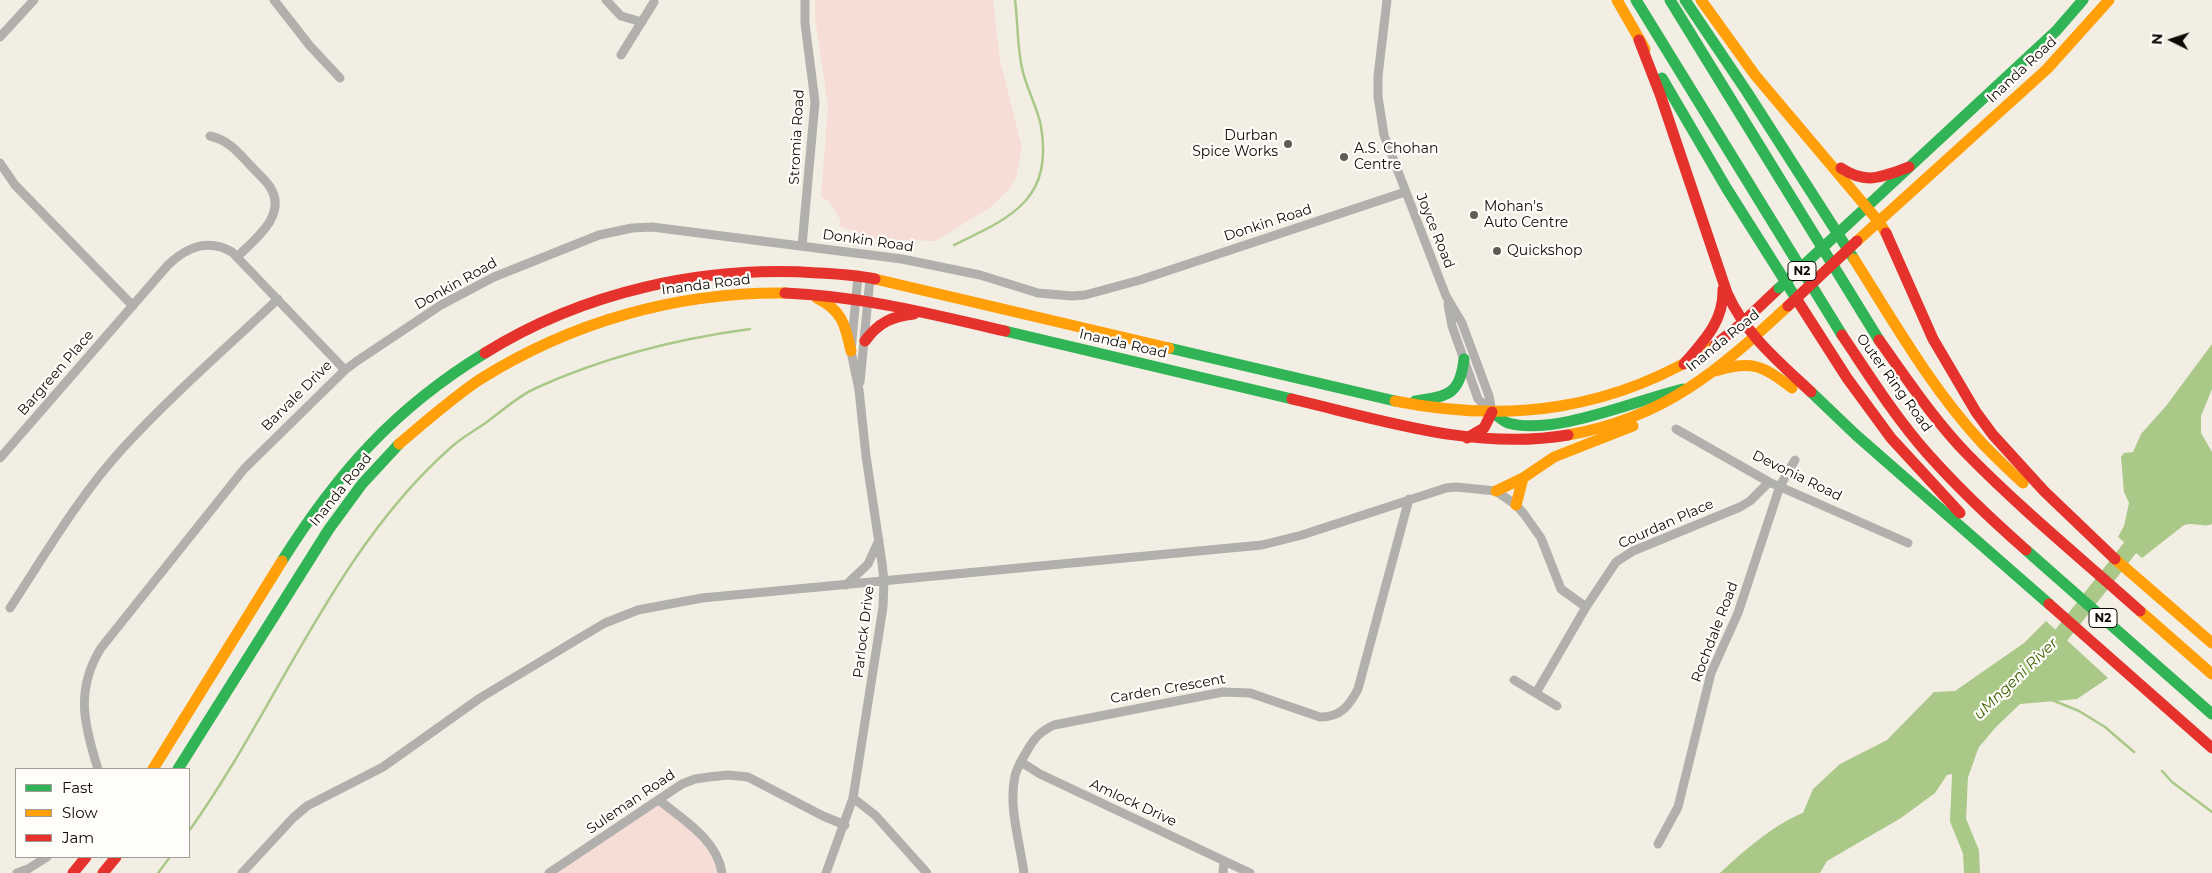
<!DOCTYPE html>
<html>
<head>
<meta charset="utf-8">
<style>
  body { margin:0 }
  #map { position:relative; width:2212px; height:873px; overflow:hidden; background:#f3eee4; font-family:Montserrat,sans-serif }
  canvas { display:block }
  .legend { position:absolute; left:15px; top:768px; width:175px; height:90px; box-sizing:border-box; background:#fffdf9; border:1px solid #9f9c98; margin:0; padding:6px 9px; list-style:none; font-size:15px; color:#0e0b06 }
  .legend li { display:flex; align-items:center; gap:10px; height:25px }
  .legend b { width:25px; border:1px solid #9f9c98 }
  .north { position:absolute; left:2147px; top:15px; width:50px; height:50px; -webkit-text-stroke:4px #fffdf9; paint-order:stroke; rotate:274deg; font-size:14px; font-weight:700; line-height:20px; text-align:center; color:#0e0b06 }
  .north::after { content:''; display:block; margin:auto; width:18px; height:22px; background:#0e0b06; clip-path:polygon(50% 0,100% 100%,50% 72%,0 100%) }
</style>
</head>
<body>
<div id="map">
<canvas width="2212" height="873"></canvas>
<ul class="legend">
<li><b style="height:6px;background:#30b455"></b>Fast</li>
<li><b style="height:6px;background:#ff9f0a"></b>Slow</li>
<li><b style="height:6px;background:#e5322d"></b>Jam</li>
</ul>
<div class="north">N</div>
</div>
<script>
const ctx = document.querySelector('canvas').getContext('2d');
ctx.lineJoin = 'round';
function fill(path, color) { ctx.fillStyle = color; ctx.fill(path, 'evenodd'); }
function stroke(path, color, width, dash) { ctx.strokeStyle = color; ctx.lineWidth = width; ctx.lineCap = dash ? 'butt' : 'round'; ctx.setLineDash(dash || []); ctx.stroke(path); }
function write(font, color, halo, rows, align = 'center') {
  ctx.font = font + ' Montserrat,sans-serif'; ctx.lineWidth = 4.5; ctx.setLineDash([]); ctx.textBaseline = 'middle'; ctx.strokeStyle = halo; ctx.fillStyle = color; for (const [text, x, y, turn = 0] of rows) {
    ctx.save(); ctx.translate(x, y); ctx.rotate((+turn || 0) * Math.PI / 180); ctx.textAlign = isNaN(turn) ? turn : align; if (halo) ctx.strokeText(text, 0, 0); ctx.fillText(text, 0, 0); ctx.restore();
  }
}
const green = new Path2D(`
  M815,0H993L1000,60L1022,147L1016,178L1010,188L992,206L936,241L877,239L839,226L841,221L828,200L821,198L828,106L815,18Z
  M658,801L693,831L713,855L719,873H551Z`);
const water = new Path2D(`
  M2212,344V389L2201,416V433L2212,452V524C2204,528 2194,522 2184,525L2142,558L2118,537L2124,526L2129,503L2124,492L2121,457L2124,453L2133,452L2141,434L2166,406Z
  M2046,621L2108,678L2077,699L2020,704L1996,727L1957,773L1947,775L1935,793L1901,818L1827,861L1820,873H1720C1741,853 1776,823 1803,813L1813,789L1840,764L1887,740L1934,692L1955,691L2024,643Z`);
const stream = new Path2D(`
  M954,245C1012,217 1053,200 1041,126C1037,106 1026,88 1022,68C1017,46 1018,22 1015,0
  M2052,700L2079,711L2105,727L2134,752
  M2162,771L2172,782L2212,812
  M189,831C277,708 334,552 448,450C459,439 474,431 487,422C502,411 518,396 536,388C604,357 676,339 750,329
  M158,873L170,857`);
const river = new Path2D(`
  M2048,652L2137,539L2141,528
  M1971,745L1960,776L1958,820L1971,852L1972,873`);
const street = new Path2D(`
  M274,0L310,46L340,78
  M606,0L621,16L642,22
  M1387,0L1378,76V97L1384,135L1446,296L1462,323L1489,396L1492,412
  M0,37L34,0
  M621,55L654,2
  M210,136C228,140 237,151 249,164C256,172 265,179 270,187C288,215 255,239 237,257
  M0,163L15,185L133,306
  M802,246L815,102L805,23V0
  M1448,304L1452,326L1478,399L1492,412
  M860,382L870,278
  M1676,429L1769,482L1908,543
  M0,458L168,265C187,247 208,238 232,252L345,370
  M846,585L868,564L879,540
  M10,608C46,553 79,496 124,447C172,395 226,348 278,299
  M1514,680L1557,706
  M1536,693L1586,607L1616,562L1633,551L1740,507L1750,501L1769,482
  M1021,762L1040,774L1250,873
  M98,769C84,725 75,690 101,648L244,469L345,370L357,361L441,305L494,277L599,235L632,228L652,227L902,259L980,275L1038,293L1072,296L1085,295L1140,280L1405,192
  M853,798L875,815L927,873
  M659,800C683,820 717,839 722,873
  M1658,844L1678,807L1711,673L1738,613L1780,486L1795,460
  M17,873L28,869L47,857
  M242,873L293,818L307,806L383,767L480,698L583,636L605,623L638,610L702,598L1262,545L1302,535L1446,488L1456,487L1496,491L1516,505L1524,514L1541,538L1561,589L1586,607
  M549,873L682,784L695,779L709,777L728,775L748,777L823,816L845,825
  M826,873L853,798L883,607L884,581L882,563L866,456L859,390L851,351L858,276
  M1024,873C1020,843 1008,806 1015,776C1017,767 1022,759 1027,751C1034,738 1041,731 1054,725L1223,692L1250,693L1320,717C1341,717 1349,706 1358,689L1409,499
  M1223,873L1224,861`);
const fast = new Path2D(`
  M1636,0L1842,335
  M1670,0L1879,340
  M1685,0L1747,92L1854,259
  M1662,78L1727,189L1799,303
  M1848,224L2056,31L2083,0
  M1005,331L1292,399
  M1169,348L1395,401
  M1811,392L1856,435L2049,604
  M1415,401C1448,396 1460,395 1464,359
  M1492,412C1497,415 1502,421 1508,423C1554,436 1636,400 1683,389
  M2026,550L2212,714
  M282,561C338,472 395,408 485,353
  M178,769L329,529L362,484L399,444`);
const slow = new Path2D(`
  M1617,0L1645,49
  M1701,0L1755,75L1879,222L1886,233
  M1857,241L2047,69L2109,0
  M1854,259C1894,322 1931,388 1982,443C1995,457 2009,470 2023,483
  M875,279L1169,348
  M817,298C843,311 845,325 851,351
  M1715,371C1752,360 1762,365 1792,388
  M1395,401C1510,424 1615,410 1715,345
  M1568,435C1665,418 1719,370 1788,306
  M399,444C425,422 451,399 479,380C571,322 676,292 785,293
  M1496,491L1523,478L1554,457L1633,426
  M1516,505L1523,478
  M2115,559L2212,643
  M2140,611L2212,674
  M153,769L282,561`);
const jam = new Path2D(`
  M1639,40L1660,94L1727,293C1746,335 1778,361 1811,392
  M1841,168C1866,185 1883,177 1909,167
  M1886,233L1933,339L1976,412L1993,435L2044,491L2115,559
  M785,293C861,296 931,314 1005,331
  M1799,303L1847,378L1891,438L1960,513
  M1842,335C1869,375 1895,417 1927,453C1958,488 1992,520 2026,550
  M1879,340C1907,379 1934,420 1968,455C2022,510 2083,560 2140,611
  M865,341C878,323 892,316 914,314
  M1715,345L1741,324L1779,288
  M485,353C583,292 703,265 818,273C836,274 856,275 875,279
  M1684,364C1704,341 1724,321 1723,289
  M1292,399C1382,420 1474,451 1568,435
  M1467,438L1484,428L1492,412
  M2049,604L2212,748
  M73,873L86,857
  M103,873L116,857`);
const fastBridge = new Path2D(`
  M1779,288L1848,224`);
const jamBridge = new Path2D(`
  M1788,306L1857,241`);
const markers = [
  [1288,144,5,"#5e5a54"],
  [1344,157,5,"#5e5a54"],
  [1474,215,5,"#5e5a54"],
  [1497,251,5,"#5e5a54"]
];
const shields = [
  [1802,271,28],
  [2103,618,28]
];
const shieldNames = [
  ["N2",1802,271],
  ["N2",2103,618]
];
const streetNames = [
  ["Inanda Road",2022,70,-43],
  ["Stromia Road",797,137,-87],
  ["Donkin Road",1268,223,-18],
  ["Joyce Road",1435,231,68],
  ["Donkin Road",868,241,8],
  ["Donkin Road",456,284,-29],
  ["Inanda Road",706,285,-7],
  ["Inanda Road",1723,341,-39],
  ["Inanda Road",1123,344,13],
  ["Bargreen Place",56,373,-49],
  ["Outer Ring Road",1894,383,54],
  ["Barvale Drive",297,396,-45],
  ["Devonia Road",1797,476,26],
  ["Inanda Road",341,490,-51],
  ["Courdan Place",1666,524,-24],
  ["Parlock Drive",864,632,-83],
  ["Rochdale Road",1715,632,-69],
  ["Carden Crescent",1168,689,-10],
  ["Suleman Road",631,802,-34],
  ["Amlock Drive",1133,803,25]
];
const poiNames = [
  ["Durban",1278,136,"right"],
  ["Spice Works",1278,152,"right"],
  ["A.S. Chohan",1354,149],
  ["Centre",1354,165],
  ["Mohan's",1484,207],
  ["Auto Centre",1484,223],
  ["Quickshop",1507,251]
];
const waterNames = [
  ["uMngeni River",2016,679,-44]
];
fill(green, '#f6ddd5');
fill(water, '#aac888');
stroke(stream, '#aac888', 2.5);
stroke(river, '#aac888', 16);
stroke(street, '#b2b0ac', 9);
stroke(fast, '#30b455', 11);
stroke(slow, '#ff9f0a', 11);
stroke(jam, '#e5322d', 11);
stroke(fastBridge, '#30b455', 11);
stroke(jamBridge, '#e5322d', 11);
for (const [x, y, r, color] of markers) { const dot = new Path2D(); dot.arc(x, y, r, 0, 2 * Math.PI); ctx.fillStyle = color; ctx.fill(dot); stroke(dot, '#fffdf9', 2); }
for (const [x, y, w] of shields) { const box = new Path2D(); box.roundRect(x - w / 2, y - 9.5, w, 19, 4); ctx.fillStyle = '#fffdf9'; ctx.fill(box); stroke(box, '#0e0b06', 1); }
write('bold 12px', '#0e0b06', null, shieldNames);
write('14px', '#0e0b06', '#fffdf9', streetNames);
write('14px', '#0e0b06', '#fffdf9', poiNames, 'left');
write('italic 15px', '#3b6300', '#fffdf9', waterNames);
</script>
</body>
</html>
